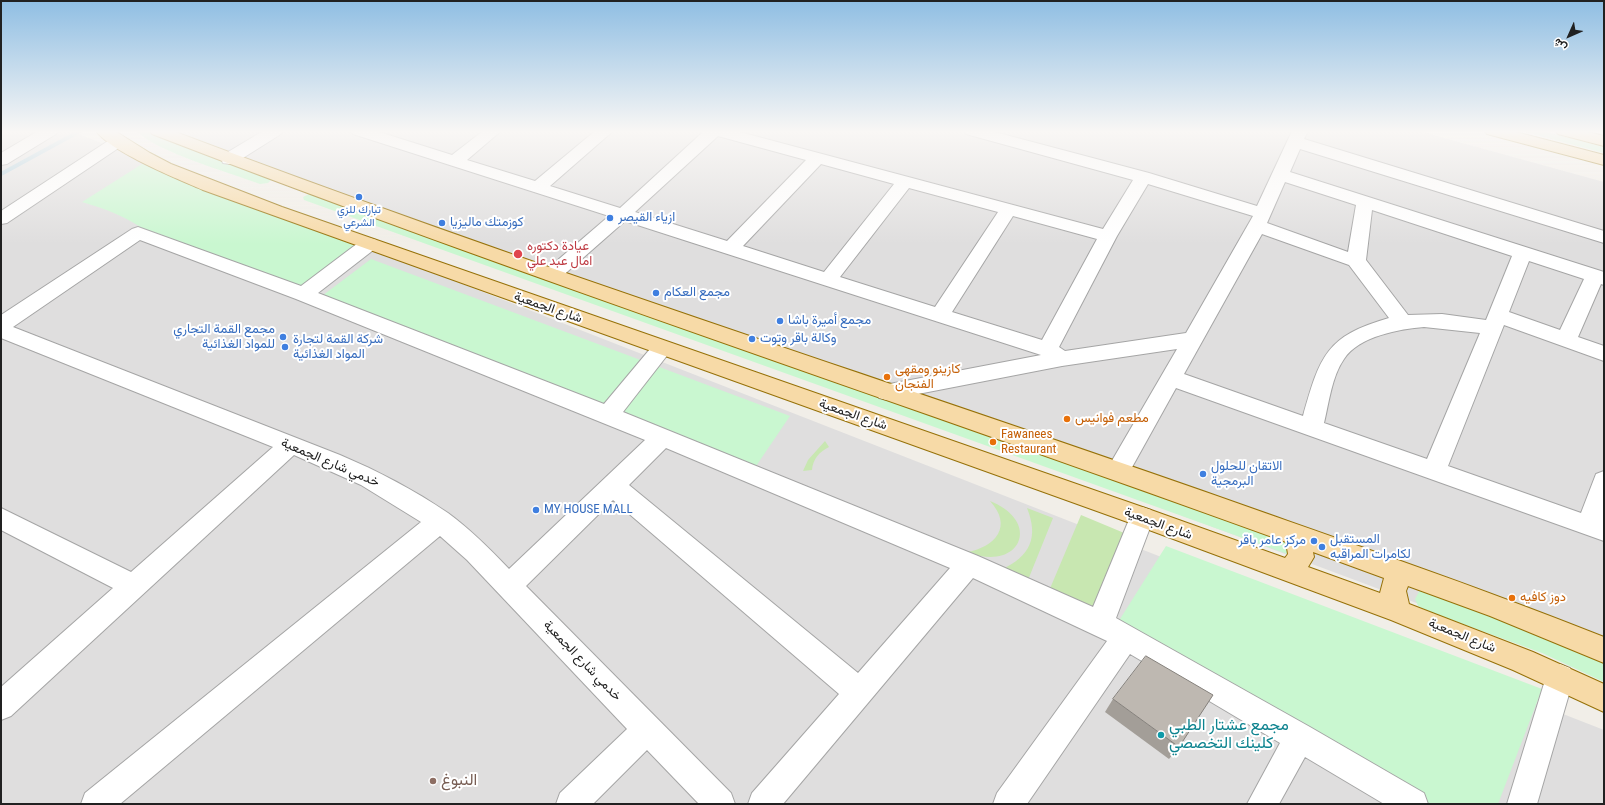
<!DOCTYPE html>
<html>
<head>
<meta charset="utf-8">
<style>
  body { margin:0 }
  #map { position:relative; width:1605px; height:805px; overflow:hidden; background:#f1eee8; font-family:"Roboto Condensed",Vazirmatn,sans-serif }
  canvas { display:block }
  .frame { position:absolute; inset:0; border:2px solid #212121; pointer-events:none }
  .north { position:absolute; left:1549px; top:16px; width:40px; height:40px; -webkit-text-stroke:3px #fff; paint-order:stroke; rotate:225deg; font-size:11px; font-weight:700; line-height:16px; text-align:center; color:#212121 }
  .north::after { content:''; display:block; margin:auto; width:14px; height:18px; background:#212121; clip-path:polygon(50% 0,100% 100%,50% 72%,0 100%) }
</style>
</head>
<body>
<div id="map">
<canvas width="1605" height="805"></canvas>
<div class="frame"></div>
<div class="north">ش</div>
</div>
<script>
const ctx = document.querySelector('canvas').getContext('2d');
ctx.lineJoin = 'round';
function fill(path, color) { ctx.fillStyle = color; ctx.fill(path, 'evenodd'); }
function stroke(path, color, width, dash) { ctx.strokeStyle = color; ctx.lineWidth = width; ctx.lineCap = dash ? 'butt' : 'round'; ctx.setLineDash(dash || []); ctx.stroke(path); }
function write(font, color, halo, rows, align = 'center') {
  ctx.font = font + ' "Roboto Condensed",Vazirmatn,sans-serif'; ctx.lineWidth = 4; ctx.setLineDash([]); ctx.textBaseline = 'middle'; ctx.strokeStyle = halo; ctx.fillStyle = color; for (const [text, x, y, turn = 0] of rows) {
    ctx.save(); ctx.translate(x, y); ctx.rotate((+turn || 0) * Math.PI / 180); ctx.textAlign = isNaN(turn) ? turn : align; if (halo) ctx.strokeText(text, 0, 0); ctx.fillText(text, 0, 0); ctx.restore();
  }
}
const residential = new Path2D(`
  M1,131H71L1604,730V804H1Z
  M152,131H1419L1604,182V673Z`);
const grass = new Path2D(`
  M825,441L829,447C819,452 813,459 812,470L803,471L808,460Z
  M990,501C1043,522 1020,573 967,552C996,547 1013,526 990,501Z
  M1027,508L1053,518L1028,580L1001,570C1030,556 1039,538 1027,508Z
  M1081,515L1129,535L1096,621L1046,598Z`);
const park = new Path2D(`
  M136,131H150L168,141L272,179L268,183L260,184C228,172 159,153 136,131Z
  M1522,131H1543L1604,147V153Z
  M142,164L363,245L301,296L148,232C127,217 106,209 82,202Z
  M311,193L1284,541L1292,544L1293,556L304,200L303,197Z
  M371,259L790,416L750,475L314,302Z
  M1166,546L1542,689L1498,804H1414L1115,627Z
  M1420,590L1547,638L1604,664V682L1542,653L1430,612L1418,606L1415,599Z`);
const stream = new Path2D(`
  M1,174L80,131`);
const minor = new Path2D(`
  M38,131H58L56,134L7,164L1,165V153Z
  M263,131H283L281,134L235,163L229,164L223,163L221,159L223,155Z
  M351,131H376L452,155L483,131H501L467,160L535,181L595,131H613L550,186L620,208L704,131H736L1103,229L1133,180L966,134L964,131H991L1149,173L1257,206L1292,131H1308L1304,139L1604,231V243L1300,149L1290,172L1604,272V285L1601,284L1578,337L1604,346V361L1504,325L1448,466L1581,513L1596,474L1604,471V541L1176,388L1126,478L1118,480L1110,478L1106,471L1177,349L1062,366L887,400L879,398L876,392L879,386L1041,355L625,221L559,279L552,281L545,279L542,275L545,271L609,216L353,134ZM718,136L806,160L727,241L635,212ZM821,164L894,184L824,272L743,246ZM1285,182L1356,205L1348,252L1267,223ZM1148,184L1253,216L1186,333L1065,351L1059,347L1117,236ZM909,188L998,212L935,307L840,277ZM1372,210L1512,256L1486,320L1442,314L1408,315L1366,260ZM1013,216L1097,239L1042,340L952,312ZM1262,234L1349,265L1389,318C1326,336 1320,356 1303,416L1184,374ZM1529,261L1584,279L1560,330L1509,312ZM1424,327L1480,333L1427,459L1324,423C1329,402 1332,376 1344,359C1359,336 1400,329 1424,327Z
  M117,137L123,139L125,142L123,145L7,223L1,224V211L111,139Z
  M138,227L301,286L362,240L369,238L376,240L378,244L376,248L318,293L604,404L655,343L662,341L669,343L672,348L669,353L623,412L978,556L1093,607L1133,510L1142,507L1151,510L1154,517L1116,618L1310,727L1424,793L1428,804H1384L1305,757L1279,804H1247L1280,743L1130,654L1027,804H993L997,793L1107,641L973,578L783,804H748L752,793L839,694L613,500L526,586L731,793L735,804H699L647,750L593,804H556L560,793L627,729L467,560L440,536L120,804H81L85,793L421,522L361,485L294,455L11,716L1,720V687L113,588L1,530V508L131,572L273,447L1,338V315L132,229ZM140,240L296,299L645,440L509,569C490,549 470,529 448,513C414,490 378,471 340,455L13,327ZM666,448L950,568L858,673L629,485Z
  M1560,664L1570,668L1574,677L1537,804H1507L1546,677L1550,668Z`);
const major = new Path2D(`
  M96,131H115L150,153L171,164L282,207L1151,510L1285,558L1288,554L1286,542C909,405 527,279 152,134L150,131H173C518,262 869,374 1217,496C1347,542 1476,586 1604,637V663L1490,616L1408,586L1406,591L1409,604L1533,652L1604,684V712L1513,670L1391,620L1133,524L203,190C178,179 111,152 96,131ZM1313,552L1384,578L1380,593L1308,567L1314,557Z
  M1485,131H1512L1604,155V165L1487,134Z
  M1556,131H1584L1604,136V146L1558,134Z`);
const wall = new Path2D(`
  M1113,699L1179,747L1169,759L1105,712Z`);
const building = new Path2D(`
  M1146,656L1213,695L1179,747L1113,699Z`);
const markers = [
  [359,197,4,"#3f7fe0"],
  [610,218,4,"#3f7fe0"],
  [442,223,4,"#3f7fe0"],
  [518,254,5,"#e0444e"],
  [656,293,4,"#3f7fe0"],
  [780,321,4,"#3f7fe0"],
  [283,337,4,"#3f7fe0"],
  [752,339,4,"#3f7fe0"],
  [285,347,4,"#3f7fe0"],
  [887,377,4,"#e8710a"],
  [1067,419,4,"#e8710a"],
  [993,442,4,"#e8710a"],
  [1203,474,4,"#3f7fe0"],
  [536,510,4,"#3f7fe0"],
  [1314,541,4,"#3f7fe0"],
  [1322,547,4,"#3f7fe0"],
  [1512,598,4,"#e8710a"],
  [1161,735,4,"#0f9aa8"],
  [433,781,4,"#8d6e63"]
];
const farShopnames = [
  ["تبارك للزي",359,210],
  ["الشرعي",359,223]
];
const shopNames = [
  ["ازياء القيصر",618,218],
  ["كوزمتك ماليزيا",450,223],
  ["مجمع العكام",664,293],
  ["مجمع أميرة باشا",788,321],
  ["مجمع القمة التجاري",275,330,"right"],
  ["للمواد الغذائية",275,345,"right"],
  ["وكالة باقر وتوت",760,339],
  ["شركة القمة لتجارة",293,340],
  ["المواد الغذائية",293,355],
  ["الاتقان للحلول",1211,467],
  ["البرمجية",1211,482],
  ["MY HOUSE MALL",544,510],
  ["المستقبل",1330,540],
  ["لكامرات المراقبه",1330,555],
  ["مركز عامر باقر",1306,541,"right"]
];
const healthNames = [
  ["عيادة دكتوره",527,247],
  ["امال عبد علي",527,262]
];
const streetNames = [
  ["شارع الجمعية",548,308,19],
  ["شارع الجمعية",853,415,19],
  ["خدمي شارع الجمعية",330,463,23],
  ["شارع الجمعية",1158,524,20],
  ["شارع الجمعية",1462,636,22],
  ["خدمي شارع الجمعية",582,661,46]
];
const foodNames = [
  ["كازينو ومقهى",895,370],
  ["الفنجان",895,385],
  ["مطعم فوانيس",1075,419],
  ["Fawanees",1001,435],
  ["Restaurant",1001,450],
  ["دوز كافيه",1520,598]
];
const nearCulturenames = [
  ["مجمع عشتار الطبي",1169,726],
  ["كلينك التخصصي",1169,744]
];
const nearEducationnames = [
  ["النبوغ",441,781]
];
fill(residential, '#dfdede');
fill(grass, '#c8e7b1');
fill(park, '#c9f7d0');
stroke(stream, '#abcddc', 4);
stroke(minor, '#a5a5a5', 2);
stroke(major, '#967108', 2);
fill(minor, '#fff');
fill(major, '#f7daa7');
fill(wall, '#a39e98');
fill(building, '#beb8b1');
stroke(building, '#85817c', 1);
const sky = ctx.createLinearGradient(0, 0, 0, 244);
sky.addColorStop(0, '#8fbee3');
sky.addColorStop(0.54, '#f9f7f5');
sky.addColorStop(1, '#f9f7f500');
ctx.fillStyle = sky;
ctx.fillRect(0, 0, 1605, 244);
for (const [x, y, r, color] of markers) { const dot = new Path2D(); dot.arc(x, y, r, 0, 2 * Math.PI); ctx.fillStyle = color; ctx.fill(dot); stroke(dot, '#fff', 1.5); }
write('11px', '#366cbe', '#fff', farShopnames);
write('13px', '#366cbe', '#fff', shopNames, 'left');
write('13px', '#be3a42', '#fff', healthNames, 'left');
write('13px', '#212121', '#fff', streetNames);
write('13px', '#c56008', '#fff', foodNames, 'left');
write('16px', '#0d838f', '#fff', nearCulturenames, 'left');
write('16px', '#785e54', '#fff', nearEducationnames, 'left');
</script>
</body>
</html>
